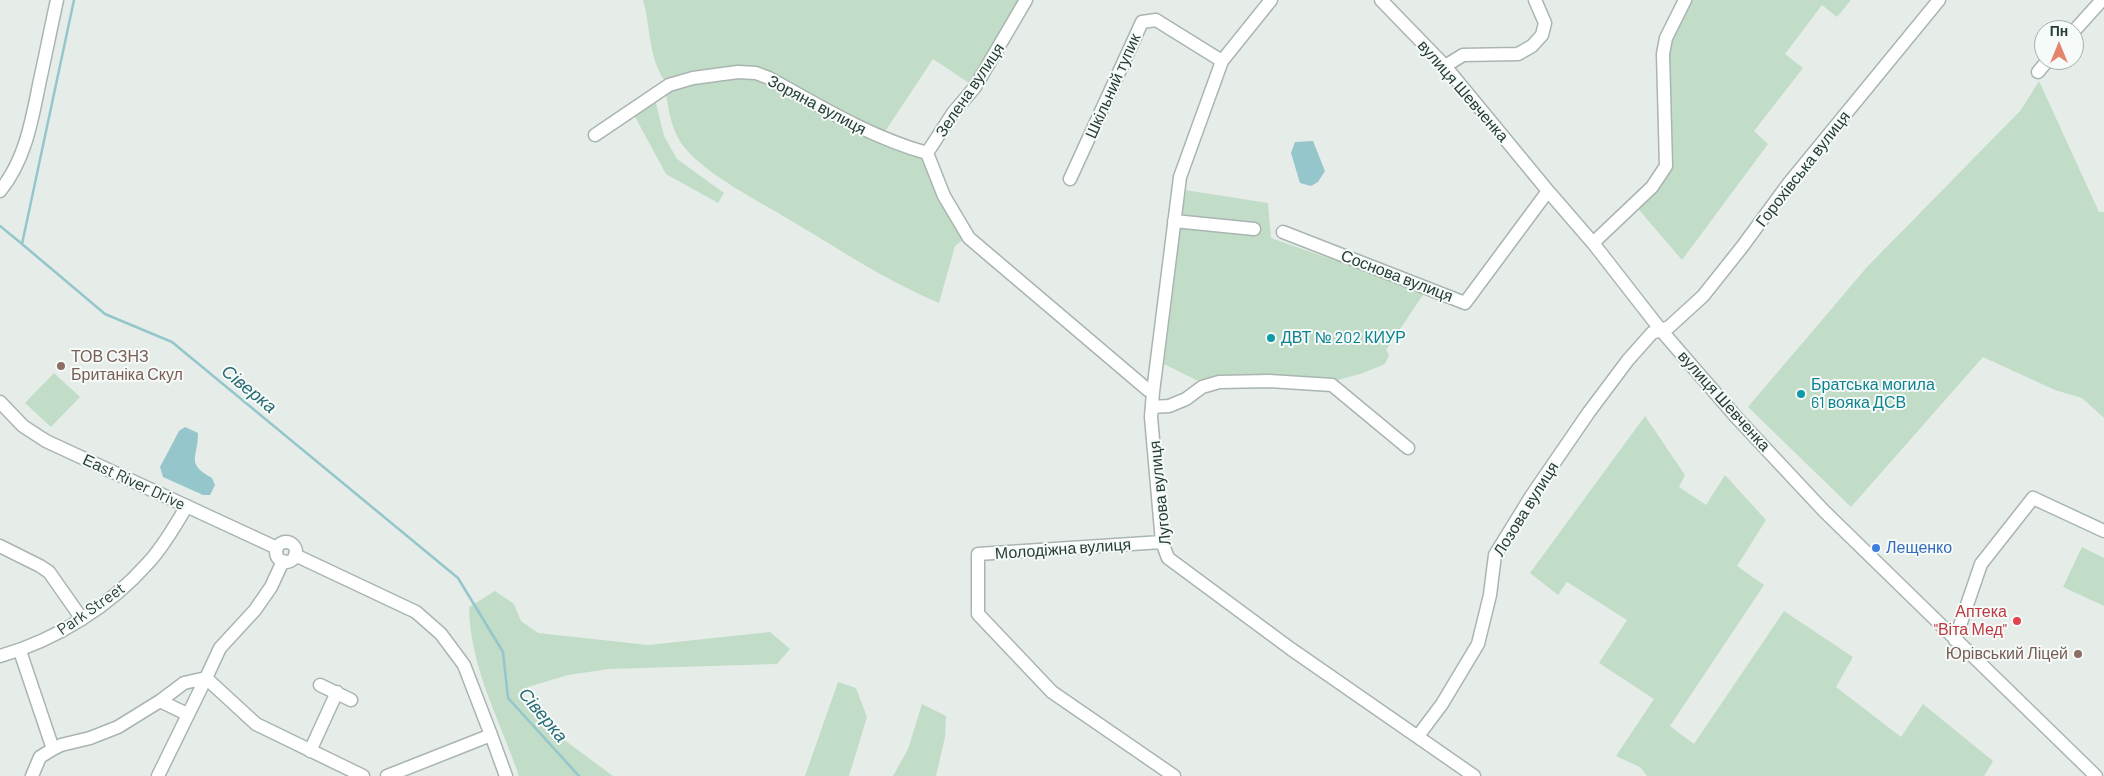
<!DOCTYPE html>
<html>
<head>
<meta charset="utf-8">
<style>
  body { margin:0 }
  #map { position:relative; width:2104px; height:776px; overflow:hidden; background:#e6ede9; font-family:Barlow,sans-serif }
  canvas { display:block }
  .north { position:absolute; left:2034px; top:20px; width:50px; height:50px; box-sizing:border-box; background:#f6faf8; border:1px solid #a3afaa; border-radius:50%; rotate:0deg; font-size:14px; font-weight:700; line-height:20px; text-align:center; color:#263e36 }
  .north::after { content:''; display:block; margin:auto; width:18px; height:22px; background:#e4846d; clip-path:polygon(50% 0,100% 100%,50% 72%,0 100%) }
</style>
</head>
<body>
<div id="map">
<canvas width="2104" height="776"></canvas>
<div class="north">Пн</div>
</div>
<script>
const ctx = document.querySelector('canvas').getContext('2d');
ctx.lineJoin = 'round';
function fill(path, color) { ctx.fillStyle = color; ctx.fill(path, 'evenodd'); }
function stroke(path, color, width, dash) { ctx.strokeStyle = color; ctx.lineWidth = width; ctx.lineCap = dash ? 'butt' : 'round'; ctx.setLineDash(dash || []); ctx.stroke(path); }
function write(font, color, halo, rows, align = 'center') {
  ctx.font = font + ' Barlow,sans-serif'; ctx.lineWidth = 4; ctx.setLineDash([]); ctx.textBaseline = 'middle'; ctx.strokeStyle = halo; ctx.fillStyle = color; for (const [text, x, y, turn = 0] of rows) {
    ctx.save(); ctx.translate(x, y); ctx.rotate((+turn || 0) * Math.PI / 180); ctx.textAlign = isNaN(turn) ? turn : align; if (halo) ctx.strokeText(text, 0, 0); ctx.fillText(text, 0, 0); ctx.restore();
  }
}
const green = new Path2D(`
  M643,0H1026L975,87L933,59L882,136L927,153L964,239L955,246L939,303C886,281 839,249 790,220C757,200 708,176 684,147C672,132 669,112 666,94L655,99L664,136L677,159L724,193L718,203L666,174L635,117L669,85C648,65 651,27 643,0Z
  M1685,0H1851L1837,17L1822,5L1785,54L1803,68L1754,131L1768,144L1682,260L1634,204L1666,166L1663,54Z
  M2039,81L2099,212H2104V418L2082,398L2055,390L1983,357L1851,507L1748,407L1867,267L2021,110Z
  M1185,190L1268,203L1271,238L1425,292L1386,350L1389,355L1385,364L1363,373L1334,381L1269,375L1196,380L1164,364Z
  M54,373L80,397L51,427L25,403Z
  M1645,416L1685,475L1679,487L1706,505L1725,475L1766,520L1737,566L1764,585L1670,726L1694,744L1784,611L1853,657L1836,687L1901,737L1923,704L1993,761L1984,776H1647L1640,767L1616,756L1654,699L1599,663L1627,620L1567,582L1558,595L1530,573Z
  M2082,547L2104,558V606L2063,587Z
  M495,591L514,604L521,621L538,633L648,645L770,632L790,649L777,664L609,669L568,675L528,687L522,701L536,719L613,776H519C500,720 470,668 469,607Z
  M838,682L856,688L867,717L849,776H805Z
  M922,704L946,716L945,737L936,776H893L908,749Z`);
const water = new Path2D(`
  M1313,141L1325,171L1318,182L1311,186L1300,183L1291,153L1295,142Z
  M185,427L198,433C198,458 185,463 212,478L215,485L210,495H203L163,477L160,467L179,431Z`);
const stream = new Path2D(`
  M74,0L22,244L105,314L172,342L458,578L503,652L508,698L579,776
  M0,226L22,244`);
const minor = new Path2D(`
  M1271,0L1222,61L1180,177L1153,392L1151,417L1162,542L1168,558L1291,649L1474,776
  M1381,0L1445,66L1548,191L1593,243L1660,329L1737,418L1824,511L2096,776
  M2074,31L2102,0
  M1445,66L1463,55L1518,54L1532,46L1542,35L1545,23L1535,0
  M2038,72L2048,60
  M595,135L669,85L693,78L738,72L756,73L769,78C821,107 870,137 927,153L944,196L969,238L1148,390L1153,392
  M927,153L953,113L975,87L1026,0
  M1070,179L1142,22L1156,20L1222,61
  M0,191C26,159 32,119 40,80C46,53 51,27 57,0
  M1174,221L1254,229
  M1283,232L1465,303L1548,191
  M1593,243L1652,187L1666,166L1663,54L1666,38L1685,0
  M0,402L23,426L46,441L277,548
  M1152,407L1169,406L1186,399L1202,387L1219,382L1269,381L1332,385L1408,448
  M1162,542L978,554V614L1052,692L1174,776
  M276 552a10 10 0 1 1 20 0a10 10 0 1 1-20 0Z
  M0,546L40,566L49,572L82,619
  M295,555L416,612L441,634L464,665L491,735L387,776
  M1955,640L1981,564L2033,498L2104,531
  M20,651L53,749L40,757L32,776
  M0,656C56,640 109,607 148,563C164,546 175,525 187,506
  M320,685L351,700
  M160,701L187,714
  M491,735L506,776
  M1418,736L1442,704L1478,644L1490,595L1495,555L1532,495L1589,412L1628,360L1652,333L1669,327L1703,296L1742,247L1789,183L1939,0
  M53,749L61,745L90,738L118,727L160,701L184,683L206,678L220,648L255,610L271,587L283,561
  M310,751L337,692
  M158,776L206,678L256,724L363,776`);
const markers = [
  [1271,338,5,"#0f9aa8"],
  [61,366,5,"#8d6e63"],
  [1801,394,5,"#0f9aa8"],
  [1876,548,5,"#3f7fe0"],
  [2017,621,5,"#e0444e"],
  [2078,654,5,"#8d6e63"]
];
const streetNames = [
  ["Шкільний тупик",1113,86,-66],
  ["Зелена вулиця",970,90,-56],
  ["вулиця Шевченка",1463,91,49],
  ["Зоряна вулиця",817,105,28],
  ["Горохівська вулиця",1803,169,-52],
  ["Соснова вулиця",1397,276,21],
  ["вулиця Шевченка",1724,401,48],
  ["Еаst Rіvеr Drive",134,482,25],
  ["Лугова вулиця",1160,493,-96],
  ["Лозова вулиця",1526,509,-58],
  ["Молодіжна вулиця",1063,549,-4],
  ["Park Street",91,609,-35]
];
const cultureNames = [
  ["ДВТ № 202 КИУР",1281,338],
  ["Братська могила",1811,385],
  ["61 вояка ДСВ",1811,403]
];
const educationNames = [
  ["ТОВ СЗНЗ",71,357],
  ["Британіка Скул",71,375],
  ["Юрівський Ліцей",2068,654,"right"]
];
const shopNames = [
  ["Лещенко",1886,548]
];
const healthNames = [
  ["Аптека",2007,612],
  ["\"Віта Мед\"",2007,630]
];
const waterNames = [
  ["Сіверка",249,389,39],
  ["Сіверка",543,715,50]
];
fill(green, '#c1dcc7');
fill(water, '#94c6cc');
stroke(stream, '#94c6cc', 2.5);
stroke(minor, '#a9b5b0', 15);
stroke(minor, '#fff', 12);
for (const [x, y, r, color] of markers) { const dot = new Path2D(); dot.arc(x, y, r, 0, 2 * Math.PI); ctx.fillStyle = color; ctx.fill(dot); stroke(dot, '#f6faf8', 2); }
write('16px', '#263e36', '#f6faf8', streetNames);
write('16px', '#0d838f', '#f6faf8', cultureNames, 'left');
write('16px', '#785e54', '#f6faf8', educationNames, 'left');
write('16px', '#366cbe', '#f6faf8', shopNames, 'left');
write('16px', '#be3a42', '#f6faf8', healthNames, 'right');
write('italic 18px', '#266b74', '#f6faf8', waterNames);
</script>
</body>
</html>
